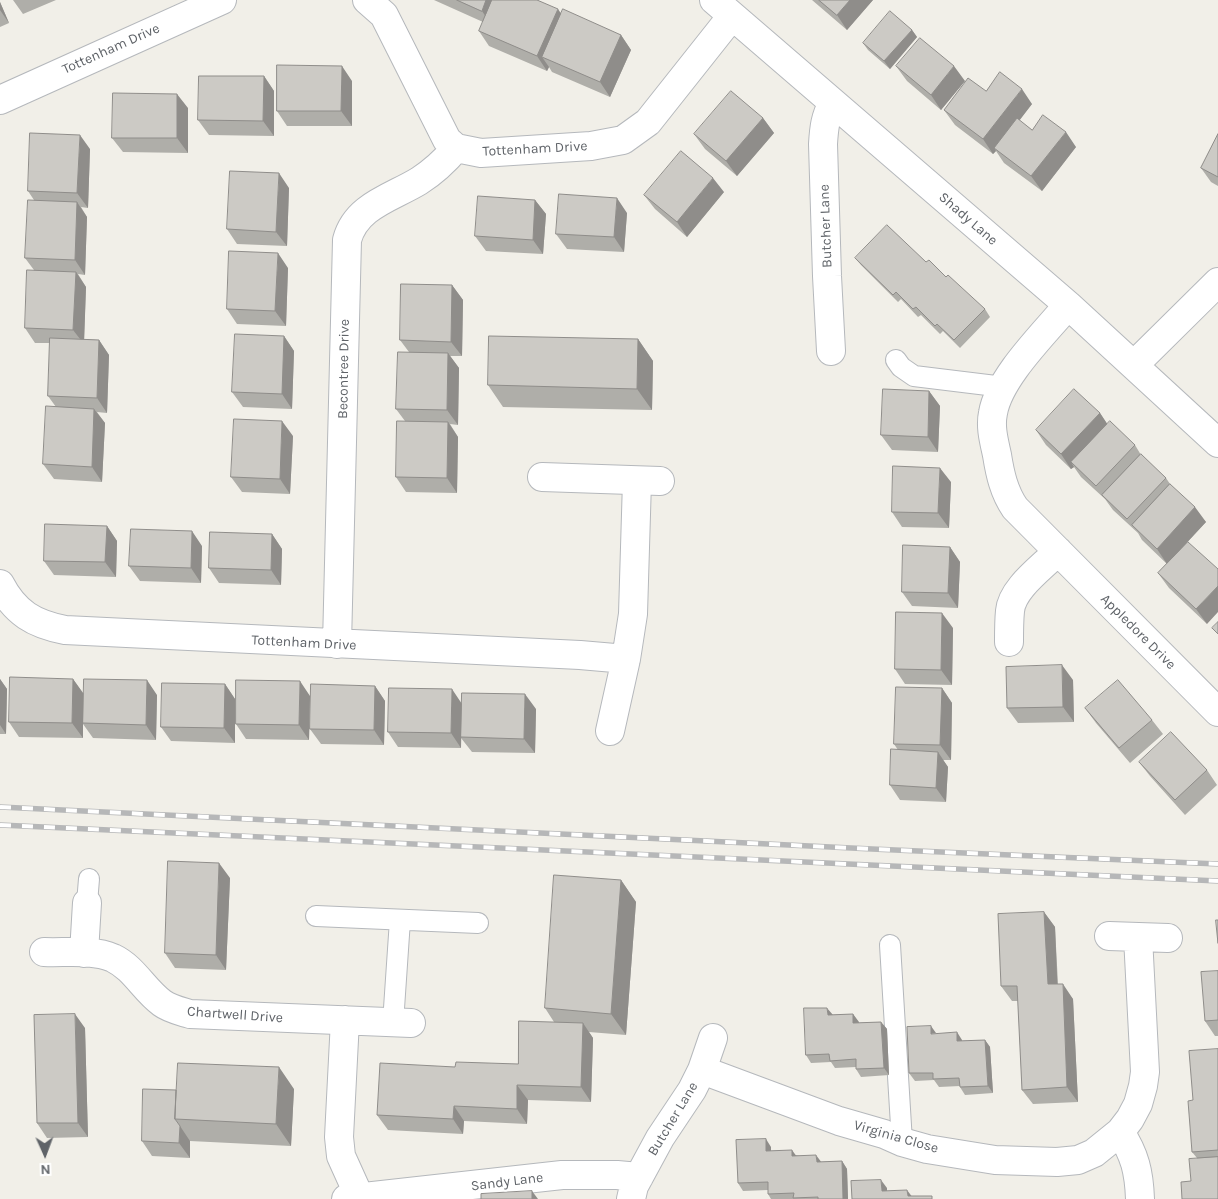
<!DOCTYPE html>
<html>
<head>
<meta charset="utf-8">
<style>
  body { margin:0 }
  #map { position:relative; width:1218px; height:1199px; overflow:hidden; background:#f1efe8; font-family:Karla,sans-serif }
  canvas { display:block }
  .north { position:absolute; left:20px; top:1129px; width:50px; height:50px; -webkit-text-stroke:4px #fff; paint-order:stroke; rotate:178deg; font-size:14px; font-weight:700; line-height:20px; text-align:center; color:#5f6368 }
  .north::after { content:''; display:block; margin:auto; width:18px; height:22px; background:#5f6368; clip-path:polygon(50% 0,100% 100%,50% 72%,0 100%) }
</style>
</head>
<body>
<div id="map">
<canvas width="1218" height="1199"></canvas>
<div class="north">N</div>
</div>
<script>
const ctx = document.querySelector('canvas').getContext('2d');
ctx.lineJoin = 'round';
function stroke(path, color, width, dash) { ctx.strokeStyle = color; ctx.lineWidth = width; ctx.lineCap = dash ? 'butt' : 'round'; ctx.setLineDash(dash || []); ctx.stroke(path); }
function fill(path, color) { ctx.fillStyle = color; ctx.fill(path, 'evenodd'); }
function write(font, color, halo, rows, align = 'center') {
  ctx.font = font + ' Karla,sans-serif'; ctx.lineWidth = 4; ctx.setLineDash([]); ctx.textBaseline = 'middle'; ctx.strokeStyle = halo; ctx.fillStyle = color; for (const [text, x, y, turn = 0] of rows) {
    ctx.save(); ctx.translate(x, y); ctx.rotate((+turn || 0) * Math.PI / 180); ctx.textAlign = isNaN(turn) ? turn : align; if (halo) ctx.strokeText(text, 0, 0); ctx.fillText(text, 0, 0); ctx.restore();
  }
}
const lane = new Path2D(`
  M896,360L901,367L914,376L1004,387
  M87,903L89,879
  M316,916L478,923
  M890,945L902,1142
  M393,1023L400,920`);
const street = new Path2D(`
  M367,0L384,15L447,140L456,148L481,153L591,146L623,140L648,122L732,16
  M714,0L1068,305L1218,443
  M0,100L222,0
  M1068,305C1045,333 999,377 993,413C990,427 994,441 997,455C1000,474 1004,492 1015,508L1218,712
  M831,351L827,276L823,144C824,128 825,117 833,103
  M1134,365L1218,282
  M542,477L660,481
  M0,584C15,613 34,624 65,630L580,655L626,659
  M1009,642C1009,632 1009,621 1010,611C1012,588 1043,567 1058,551
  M337,644L347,240C356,206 391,198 419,181C433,172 445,161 456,148
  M610,731L626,659L633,614L637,481
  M1109,936L1168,938
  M44,952C66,953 92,949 113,958C134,968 144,990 162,1003C170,1009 180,1011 190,1014L411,1023
  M84,953L87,903
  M345,1020L339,1137L341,1156L360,1198
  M702,1070L839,1121L884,1134L902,1142L927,1149L995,1160L1057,1162L1078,1160L1094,1153L1120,1132L1130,1119L1138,1104L1143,1086L1145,1072L1138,937
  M1120,1132C1135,1155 1139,1172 1140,1199
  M346,1199L562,1175H617L639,1177
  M631,1199L634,1186L660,1138L692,1090L702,1070L713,1038`);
const rail = new Path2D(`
  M0,807L872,849L1218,864
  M0,825L1218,881`);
const wall = new Path2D(`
  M13,0H56L23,14Z
  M434,0H537L561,13L621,35L631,50L610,97L552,72L549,67L547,71L489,46L479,31L483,22Z
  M812,0H873L847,30Z
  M0,2L9,23L0,27Z
  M912,30L917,37L890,69L868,50L863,43Z
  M896,66L965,81L941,110L907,81Z
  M264,76L274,91V136L209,135L198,120Z
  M352,81V126H287L277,111Z
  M986,91L1032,104L1019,120L1032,130L1076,147L1042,191L1004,163L996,151L993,154L955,125L944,110Z
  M188,108V153L123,152L112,138Z
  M763,118L774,133L737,176L705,149L694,134Z
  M1218,134V186L1211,182L1201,168Z
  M90,149L88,208L81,207L87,217L85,275L78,274L86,287L84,339L99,340L109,355L107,413L97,412L105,423L102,482L54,479L43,464L56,407L48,396L50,343H35L25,328L34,270L25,258L34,200L28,191Z
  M289,188L287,246L237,244L227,229Z
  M724,192L687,237L655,209L644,195Z
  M535,200L546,214L543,254L486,251L475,236Z
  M627,213L624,252L567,249L556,234Z
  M855,258L926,262L985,309L990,317L960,348L943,331L940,334L921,315L918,317L901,299L898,302L861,265Z
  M288,268L286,326L237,324L227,309Z
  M452,285L463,300L462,356H450L459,368L458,425L450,424L458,437L457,493L406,492L396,477L405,421L396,409L409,352L400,340Z
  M284,336L294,351L292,409L243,407L232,392Z
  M638,339L653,361L652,410L503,407L488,385Z
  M929,391L940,406L938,452L892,450L881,435Z
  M1100,413L1107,424L1135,445L1141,455L1166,478L1170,484L1206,522L1167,564L1142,540L1138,533L1113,510L1105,499L1081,477L1074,467L1071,469L1046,445L1036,430Z
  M293,436L290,494L242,492L231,477Z
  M951,482L949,528L902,527L892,512Z
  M107,526L117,541L116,577L54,575L44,561Z
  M272,534L282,549L281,585L219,583L209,568Z
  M1188,542L1207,624L1169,588L1158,573Z
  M202,546L201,583L140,581L129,566Z
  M950,547L960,562L958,608L912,606L902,592Z
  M953,628L952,685L905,684L895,669Z
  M0,679L7,689L6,734H0Z
  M73,679L83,693L157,695L156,740L93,738L83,724V738L19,737L9,722Z
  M1073,680L1074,722L1018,723L1007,708Z
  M225,684L235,699V743L171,741L161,727Z
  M375,686L385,701L384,745L321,744L310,729Z
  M942,688L952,703L951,760H943L948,767L946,802L900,800L890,785L898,750L894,744Z
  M310,696L309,740L246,739L236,724Z
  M462,703L536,709L535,753L472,752L461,738V748L398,747L388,732Z
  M1085,708L1152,720L1163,734L1130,763L1096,723Z
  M1139,762L1207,770L1217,785L1185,815L1150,776Z
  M230,878L226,970L175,968L165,953Z
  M621,880L636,902L626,1035L589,1032L593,1038L591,1102L528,1100L527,1124L464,1121L463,1134L388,1130L377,1115L455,1067L518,1064L554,1022L545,1008Z
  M1044,912L1055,927L1058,984L1073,999L1078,1102L1033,1104L1022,1090L1018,1001H1012L1001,986Z
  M1218,971V1036H1215L1205,1021Z
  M853,1014L859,1023L881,1022L887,1029L889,1075L861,1077L856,1069V1067L835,1068L831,1062L811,1063L806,1055L833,1015Z
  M85,1028L88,1137L47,1138L37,1123Z
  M936,1034L962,1040V1041L985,1040L990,1047L993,1093L965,1095L960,1087V1086L939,1087L934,1080L915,1081L909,1073Z
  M1218,1049V1199L1191,1181L1197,1158L1192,1152L1193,1100Z
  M294,1089L291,1146L190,1141V1158L152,1156L142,1141L176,1090Z
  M771,1147V1151L796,1155L821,1162L842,1161L847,1169L848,1199H771L768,1194V1190L743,1191L738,1183Z`);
const shadedWall = new Path2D(`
  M486,0H503L492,26L482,11Z
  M850,0H873L847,30L837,15Z
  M0,2L9,23L0,10Z
  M558,9L568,24L542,57L549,67L547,71L537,56Z
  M912,30L917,37L890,69L884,61Z
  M621,35L631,50L610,97L600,82Z
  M342,66L352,81V126L341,111Z
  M954,66L965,81L941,110L931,95Z
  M264,76L274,91V136L263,121Z
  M1022,89L1032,104L997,150L994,148L996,151L993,154L983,139Z
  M177,94L188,108V153L177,138Z
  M763,118L774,133L737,176L726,161Z
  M1066,132L1076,147L1042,191L1031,176Z
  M80,135L90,149L88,208L77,193Z
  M279,173L289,188L287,246L276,232Z
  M713,178L724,192L687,237L677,222Z
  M617,198L627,213L624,252L614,237Z
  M535,200L546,214L543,254L533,240Z
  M77,202L87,217L85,275L75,260Z
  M278,253L288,268L286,326L275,311Z
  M76,272L86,287L84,344L73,330Z
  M452,285L463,300L462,356L451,342Z
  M284,336L294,351L292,409L282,394Z
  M638,339L653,361L652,410L637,389Z
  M99,340L109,355L107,413L97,398Z
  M448,353L459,368L458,425L447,410Z
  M929,391L940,406L938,452L928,437Z
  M94,409L105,423L102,482L92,467Z
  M1100,413L1110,428L1071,462L1074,467L1071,469L1061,454Z
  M282,421L293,436L290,494L280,479Z
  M448,422L458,437L457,493L447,478Z
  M940,468L951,482L949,528L938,513Z
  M1195,507L1206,522L1167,564L1157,549Z
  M107,526L117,541L116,577L105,562Z
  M192,531L202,546L201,583L191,568Z
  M272,534L282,549L281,585L271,570Z
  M950,547L960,562L958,608L948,593Z
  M1218,586V612L1207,624L1196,609Z
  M942,613L953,628L952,685L941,670Z
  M1062,665L1073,680L1074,722L1063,707Z
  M0,679L7,689L6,734L0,725Z
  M73,679L83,693V738L72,723Z
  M147,680L157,695L156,740L146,725Z
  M300,681L310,696L309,740L299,725Z
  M225,684L235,699V743L224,728Z
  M375,686L385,701L384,745L374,730Z
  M942,688L952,703L951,760L940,745Z
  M452,689L462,704L461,748L451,733Z
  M525,694L536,709L535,753L524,739Z
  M938,752L948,767L946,802L936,788Z
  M219,863L230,878L226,970L216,955Z
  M621,880L636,902L626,1035L611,1014Z
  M1044,912L1055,927L1058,999L1048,984Z
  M1063,984L1073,999L1078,1102L1067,1087Z
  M827,1008L833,1015H828Z
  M75,1014L85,1028L88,1137L78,1123Z
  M853,1014L859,1022V1031L853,1023Z
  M881,1022L887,1029L889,1075L884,1068Z
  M583,1023L593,1038L591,1102L581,1087Z
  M931,1026L936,1033L931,1034Z
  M957,1032L962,1040L963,1049L957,1041Z
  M985,1040L990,1047L993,1093L988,1086Z
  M279,1067L294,1089L291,1146L276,1124Z
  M517,1085L528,1100L527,1124L517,1109Z
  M454,1106L464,1121L463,1134L453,1119Z
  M180,1126L190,1141V1158L179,1143Z
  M766,1139L771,1147V1159L766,1151Z
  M792,1150L797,1157L792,1156Z
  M816,1155L822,1163L817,1162Z
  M842,1161L847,1169L848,1199H843Z
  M881,1180L887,1188V1199L882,1191Z
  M907,1190L913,1198L908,1196Z
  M532,1191L538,1199H532Z`);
const building = new Path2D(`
  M457,0H486L482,11Z
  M492,0H537L558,9L537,56L479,31Z
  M819,0H850L837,15Z
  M563,9L621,35L600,82L542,57Z
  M890,11L912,30L884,61L863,43Z
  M920,38L954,66L931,95L896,66Z
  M277,65L342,66L341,111H277Z
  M1000,72L1022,89L983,139L944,110L968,78L986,91Z
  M199,76H264L263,121L198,120Z
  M731,91L763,118L726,161L694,134Z
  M113,93L177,94V138H112Z
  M1043,115L1066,132L1031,176L994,148L1017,118L1032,130Z
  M30,133L80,135L77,193L28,191Z
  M1218,134V177L1201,168Z
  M681,151L713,178L677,222L644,195Z
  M230,171L279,173L276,232L227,229Z
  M559,194L617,198L614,237L556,234Z
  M478,196L535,200L533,240L475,236Z
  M28,200L77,202L75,260L25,258Z
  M887,225L926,262L929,260L946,277L948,275L985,309L954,340L937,324L935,326L916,307L913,309L896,292L893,295L855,258Z
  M229,251L278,253L275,311L227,309Z
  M27,270L76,272L73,330L25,328Z
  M401,284L452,285L451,342L400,340Z
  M235,334L284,336L282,394L232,392Z
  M489,336L638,339L637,389L488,385Z
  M50,338L99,340L97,398L48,396Z
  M398,352L448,353L447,410L396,409Z
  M883,389L929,391L928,437L881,435Z
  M1074,389L1100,413L1061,454L1036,430Z
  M46,406L94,409L92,467L43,464Z
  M234,419L282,421L280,479L231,477Z
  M397,421L448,422L447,478L396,477Z
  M1110,421L1135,445L1096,486L1071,462Z
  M1141,454L1166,478L1127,519L1102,495Z
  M893,466L940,468L938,513L892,512Z
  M1170,484L1195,507L1157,549L1132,525Z
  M45,524L107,526L105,562L44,561Z
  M131,529L192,531L191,568L129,566Z
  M210,532L272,534L271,570L209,568Z
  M1188,542L1218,569V586L1196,609L1158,573Z
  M903,545L950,547L948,593L902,592Z
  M896,612L942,613L941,670L895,669Z
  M1218,622V634L1212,628Z
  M1062,665L1063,707L1007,708L1006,667Z
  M10,677L73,679L72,723L9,722Z
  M84,679L147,680L146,725L83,723Z
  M236,680L300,681L299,725L236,724Z
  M1118,680L1152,720L1119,748L1085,708Z
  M162,683L225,684L224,728L161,727Z
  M311,684L375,686L374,730L310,729Z
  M896,687L942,688L940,745L894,744Z
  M389,688L452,689L451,733L388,732Z
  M462,693L525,694L524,739L461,737Z
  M1171,732L1207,770L1175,800L1139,762Z
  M891,749L938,752L936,788L890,785Z
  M168,861L219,863L216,955L165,953Z
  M554,875L621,880L611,1014L545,1008Z
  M1044,912L1048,984H1063L1067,1087L1022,1090L1017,986H1001L998,914Z
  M1216,920H1218V943Z
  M1218,971V1020L1205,1021L1201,972Z
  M804,1008H827L828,1015L853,1014V1023L881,1022L884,1068L856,1069V1059L830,1061L829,1054L806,1055Z
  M75,1014L78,1123H37L34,1015Z
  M519,1021L583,1023L581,1087L517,1085V1109L454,1106L453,1119L377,1115L380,1063L455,1067L456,1062L518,1064Z
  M931,1026V1034L957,1032V1041L985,1040L988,1086L960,1087L959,1078L933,1079V1073H909L907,1027Z
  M1218,1049V1150L1192,1152L1188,1101L1193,1100L1189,1051Z
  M178,1063L279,1067L276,1124L175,1119Z
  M143,1089L176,1090L175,1119L180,1126L179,1143L142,1141Z
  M766,1139V1151L792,1150V1156L816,1155L817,1162L842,1161L843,1199H818V1197L793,1198L794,1193L768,1194V1182L738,1183L736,1140Z
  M1218,1157V1199H1182L1181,1182L1191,1181L1189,1159Z
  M881,1180L882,1191L907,1190L908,1196H932V1199H852L851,1181Z
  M532,1191V1199H481V1194Z`);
const streetNames = [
  ["Tottenham Drive",111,49,-24],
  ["Tottenham Drive",535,149,-3],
  ["Shady Lane",968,219,41],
  ["Butcher Lane",826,226,-92],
  ["Becontree Drive",344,369,-89],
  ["Appledore Drive",1138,632,45],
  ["Tottenham Drive",304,643,3],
  ["Chartwell Drive",235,1015,4],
  ["Butcher Lane",673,1119,-59],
  ["Virginia Close",896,1137,16],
  ["Sandy Lane",507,1182,-7]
];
stroke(lane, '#b5b8bc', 22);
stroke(street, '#b5b8bc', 30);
stroke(lane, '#fff', 20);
stroke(street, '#fff', 28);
stroke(rail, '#b6b7b8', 5.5);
stroke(rail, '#fff', 4, [11]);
fill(wall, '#afaea9');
fill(shadedWall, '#8f8d8a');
fill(building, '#cccac5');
stroke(building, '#8f8d8a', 1);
write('14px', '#5f6368', '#fff', streetNames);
</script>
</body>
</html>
